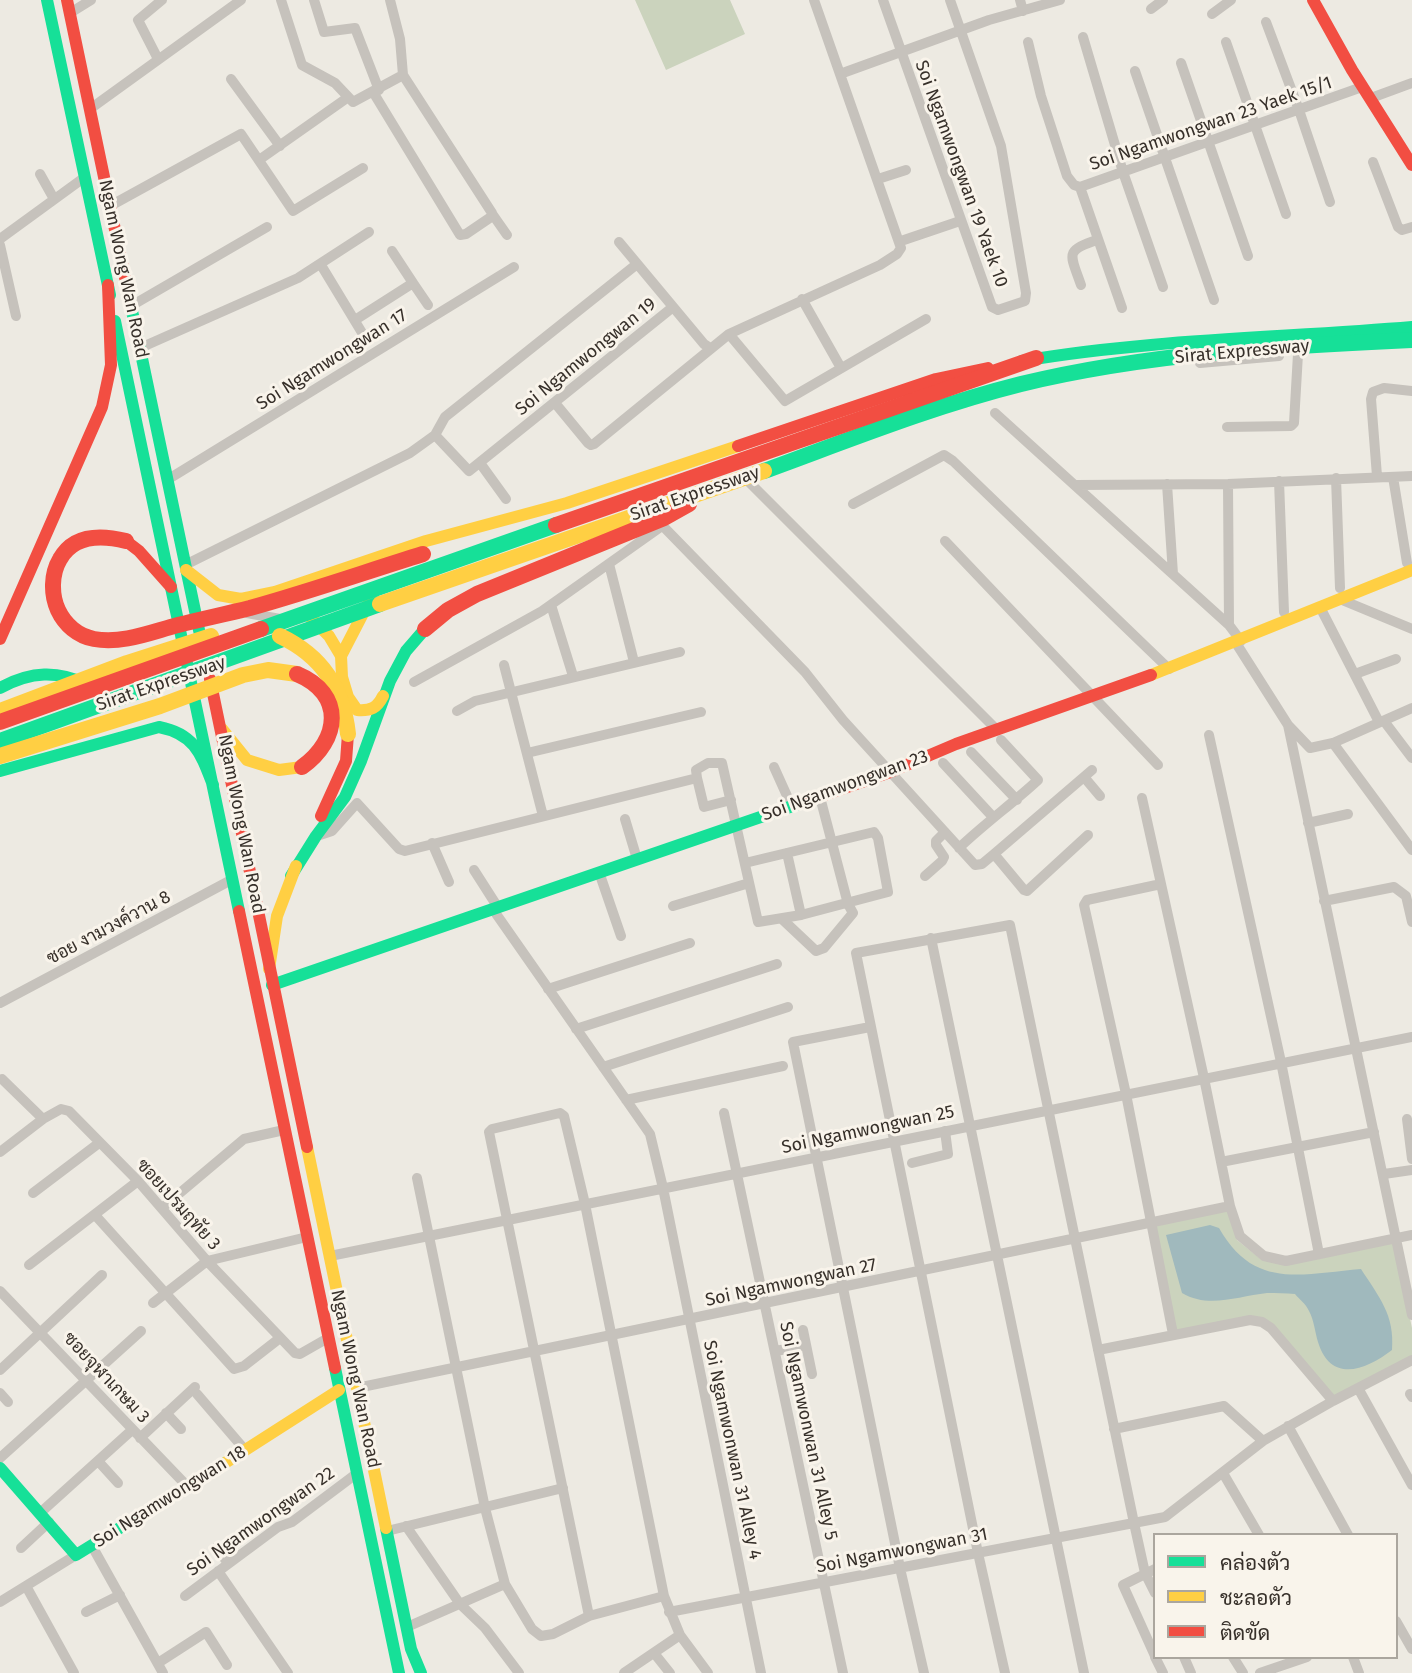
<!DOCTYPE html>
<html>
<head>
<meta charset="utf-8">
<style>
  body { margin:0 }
  #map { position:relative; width:1412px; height:1673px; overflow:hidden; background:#edeae2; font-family:"Fira Sans",Sarabun,sans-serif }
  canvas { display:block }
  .legend { position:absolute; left:1153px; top:1533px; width:245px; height:126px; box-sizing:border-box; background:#f9f4eb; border:2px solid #aba69e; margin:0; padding:9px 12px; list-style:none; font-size:21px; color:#37302a }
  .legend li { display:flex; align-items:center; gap:14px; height:35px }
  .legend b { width:35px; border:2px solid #aba69e }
</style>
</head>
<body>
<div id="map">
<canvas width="1412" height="1673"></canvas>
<ul class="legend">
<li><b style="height:9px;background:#16e098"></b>คล่องตัว</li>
<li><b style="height:9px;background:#ffcf43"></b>ชะลอตัว</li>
<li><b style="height:9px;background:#f24e42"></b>ติดขัด</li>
</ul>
</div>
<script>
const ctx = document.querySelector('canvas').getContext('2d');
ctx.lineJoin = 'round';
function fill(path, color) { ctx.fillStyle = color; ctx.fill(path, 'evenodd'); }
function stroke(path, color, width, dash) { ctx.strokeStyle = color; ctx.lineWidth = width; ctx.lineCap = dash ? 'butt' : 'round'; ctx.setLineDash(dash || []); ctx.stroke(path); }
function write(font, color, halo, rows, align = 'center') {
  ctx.font = font + ' "Fira Sans",Sarabun,sans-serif'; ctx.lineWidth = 6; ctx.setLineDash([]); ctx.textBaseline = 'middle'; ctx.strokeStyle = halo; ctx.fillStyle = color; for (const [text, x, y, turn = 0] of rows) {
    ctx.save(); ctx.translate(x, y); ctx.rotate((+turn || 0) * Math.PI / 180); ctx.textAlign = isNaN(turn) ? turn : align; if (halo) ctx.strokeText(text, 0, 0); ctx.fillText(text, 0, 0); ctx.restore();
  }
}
const green = new Path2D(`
  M635,0H730L745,34L666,70Z
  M1228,1206L1237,1240L1262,1260L1285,1265L1394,1242L1412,1328V1358L1333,1398L1263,1320L1175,1332L1153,1221Z`);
const water = new Path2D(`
  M1210,1225L1219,1228C1254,1290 1301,1274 1361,1269C1379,1297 1395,1315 1392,1350C1366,1370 1331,1384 1318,1342C1315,1332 1314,1320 1309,1311C1306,1304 1299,1299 1295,1294C1286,1293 1276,1293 1267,1293C1238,1296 1209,1309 1182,1293L1166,1235Z`);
const street = new Path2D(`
  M281,0L302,65L335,83L353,102L403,75
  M314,0L324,32L355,28L379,90
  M883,0L992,307L998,310L1025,301L1026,293L1001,146L950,0
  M1020,0L1023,11
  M1151,9L1163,0
  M70,13L91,0
  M1212,14L1231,0
  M1266,22L1299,110L1330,202
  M1083,37L1123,172L1163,287
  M1028,42L1041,96L1067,176L1074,185L1080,187L1362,87
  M1226,42L1286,214
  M158,59L138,20L162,0
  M1181,63L1248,256
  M1135,71L1214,300
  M840,74L989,20L1060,0
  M231,79L280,146
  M373,92L460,235L466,234L491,217L492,213L403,75L400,39L390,0
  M1371,98L1412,83
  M90,109L241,0
  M259,160L347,98
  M1373,162L1398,227L1402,230L1412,227
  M40,174L54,199
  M878,179L906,170
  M1080,187L1122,308
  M110,206L241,134L293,211L363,168
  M493,215L507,235
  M0,239L85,177
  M901,241L960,221
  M619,242L704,344L710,348
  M0,245L16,316
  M392,251L413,283
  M321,265L364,336
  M1081,285C1071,255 1063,251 1097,240
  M802,299L841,368
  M131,306L267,227
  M355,320L413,283L428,305
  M729,334L785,401L926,319
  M140,348L298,278L369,232
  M1200,363L1279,356
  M555,403L588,443L591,445L594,444L729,334L880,265L897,254L901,248L814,0
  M995,413L1229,625L1241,641
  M1227,427L1291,426L1294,423L1298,354
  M435,435L445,417L637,264
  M480,463L506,499
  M1377,476L1371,399L1373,392L1384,388L1412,391
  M744,477L997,730
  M1393,477L1407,563
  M1336,478L1340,588
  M167,480L514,267
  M1279,481L1284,612
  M1167,484L1173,574
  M1228,484L1229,625
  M1077,485L1228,484L1412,476
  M853,504L944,455L953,461L1169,669
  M656,519L805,672L843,720L975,865L982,864L994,854L1092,770
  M945,541L1158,765
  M609,564L634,662
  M185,565L410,453L435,435L469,471L673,307
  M1342,600L1412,629
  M551,605L573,676
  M1321,609L1379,722
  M247,613L280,619
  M1236,643L1288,725L1310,748L1333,743L1412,708
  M504,665L543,816
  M1355,674L1396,659
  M414,682L542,611L662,526
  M457,711L475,701L680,652
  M1384,721L1412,758
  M1288,725L1412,1315
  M1209,735L1281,1062L1319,1254
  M1333,743L1412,850
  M971,752L1017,800
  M527,753L701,712
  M943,763L992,816
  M774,767L792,807
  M1084,777L1100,796
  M697,778L704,807L731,800
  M1142,798L1204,1078L1230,1206L1240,1236L1264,1256L1286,1261L1412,1235
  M625,819L637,859
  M1308,823L1348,814
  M320,835L332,831L357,803L399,849L405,851L697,778L696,770L708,763H722L758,922L801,915L888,892L878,838L874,832L745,863
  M432,843L449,882
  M959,848C984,824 1012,804 1038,780L1001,740
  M787,853L801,915
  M994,854L1024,890L1027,891L1088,835
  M474,870L497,906
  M599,872L621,936
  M925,876L942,861L944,857L936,845V841L945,832
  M1161,884L1087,900L1084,905L1126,1094L1173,1334
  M1324,901L1394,887L1406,896L1412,922
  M673,906L749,883
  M492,908L650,1134L663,1188L761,1673
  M782,919L816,951L824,948L853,913L848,904L820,797
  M931,938L1084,1673
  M548,989L690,943
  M0,1003L233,879
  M870,1027L793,1042L900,1568L924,1673
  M576,1029L777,964
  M603,1067L788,1007
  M2,1079L43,1119
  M626,1100L783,1066
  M724,1113L843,1673
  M1407,1119L1412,1159
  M0,1152L43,1119L61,1109L69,1111L138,1181L207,1261L295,1353L300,1354L328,1338
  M1221,1162L1374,1132
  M912,1163L948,1154L945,1131
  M1384,1174L1412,1170
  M417,1178L485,1508L505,1584L532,1629L541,1636L553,1634L589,1616L664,1596
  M33,1193L99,1143
  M162,1208L244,1139L284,1130
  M95,1215L234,1369L244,1366L280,1338
  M330,1256L1412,1037
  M29,1265L138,1181
  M0,1291L188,1487
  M153,1303L207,1261L307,1237
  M803,1330L812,1374
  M1098,1350L1250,1320L1262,1322L1271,1328L1333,1401
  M776,1351L806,1345
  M0,1370L102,1275
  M357,1388L1230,1206
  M1358,1388L1412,1485
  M0,1393L8,1402
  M197,1394L245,1450
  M1410,1394L1412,1397
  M166,1413L181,1429
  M1288,1426L1348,1535
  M1114,1429L1224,1406L1263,1441
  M140,1438L195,1387
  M0,1458L141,1331
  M98,1461L118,1483
  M1223,1473L1259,1535
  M40,1513L132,1430
  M406,1526L460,1604L485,1628L519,1673
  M387,1531L563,1488
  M92,1546L163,1673
  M21,1548L49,1522
  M216,1548L228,1563
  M1155,1569L1123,1585L1155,1656
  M218,1571L288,1673
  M26,1586L74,1673
  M185,1596L278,1527L292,1522L356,1474
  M0,1602L76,1555
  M86,1612L120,1595
  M669,1612L1165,1517L1263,1441L1333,1401L1412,1360
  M589,1616L489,1132L492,1129L560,1113L564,1116L585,1204L664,1596L680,1635L708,1673
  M1396,1621L1412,1649
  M407,1627L505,1584
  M654,1653L670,1673
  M1155,1657L1163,1673
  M1184,1657L1191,1673
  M1233,1657L1243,1673
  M1353,1657L1359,1673
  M158,1663L206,1632L227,1665
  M624,1673L680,1635
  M1005,1673L978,1553L856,953L1010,925L1134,1523L1145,1573L1155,1593
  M1260,1673L1307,1657`);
const fast = new Path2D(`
  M47,0L110,295
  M127,287L203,649
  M115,321L239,911
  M1022,361C1151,339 1282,338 1412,327
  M0,688C31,671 57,670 89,685
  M0,771L159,727C195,734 201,754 213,785
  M291,876L316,836L345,797L361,761L390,681L406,651L425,629
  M272,985L810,800
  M335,1368L399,1673
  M0,1468L76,1555L225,1463
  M386,1528L411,1649L421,1673`);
const slow = new Path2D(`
  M186,570L218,595L241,599L275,592L426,541L567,503L738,446
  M311,618L329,636L341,656L342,677L348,697L357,710C371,711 377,708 383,696
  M341,656L370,600
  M1151,675L1412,570
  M222,729L247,760L279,770L302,767
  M269,969L277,916L296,866
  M307,1147L386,1528
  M225,1463L339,1390`);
const jam = new Path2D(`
  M67,0L127,287
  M1313,0L1352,70L1412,165
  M738,446L936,379L988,368
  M126,541L139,551L171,587
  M0,639L102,407L111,365L108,285
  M210,679L307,1147
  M810,800L890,772L956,744L1151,675
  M321,816L346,761L348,734
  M239,911L335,1368`);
const fastBridge = new Path2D(`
  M764,471C849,440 933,406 1021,384C1149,353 1281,346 1412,340
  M261,629L556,525
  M0,741L380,604`);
const slowBridge = new Path2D(`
  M380,604L764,471
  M280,636C322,656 343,688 348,734
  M0,711L127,663L211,636
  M0,756L160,706L243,675L268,670L297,674`);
const jamBridge = new Path2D(`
  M556,525L1036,358
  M126,541C102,535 74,534 60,559C51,574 51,595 58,610C65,625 78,636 94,639C123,644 151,632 178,625C202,619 226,614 250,608C308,592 365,572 423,554
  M425,629L448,610L477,594L664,518L689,504
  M297,674C345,694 340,740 302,767
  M0,722L261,629`);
const streetNames = [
  ["Soi Ngamwongwan 23 Yaek 15/1",1211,124,-19],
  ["Soi Ngamwongwan 19 Yaek 10",961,174,70],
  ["Ngam Wong Wan Road",123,269,78],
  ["Sirat Expressway",1242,352,-5],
  ["Soi Ngamwongwan 19",586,357,-39],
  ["Soi Ngamwongwan 17",332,360,-32],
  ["Sirat Expressway",695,494,-19],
  ["Sirat Expressway",161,684,-19],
  ["Soi Ngamwongwan 23",845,786,-20],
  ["Ngam Wong Wan Road",241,824,79],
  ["ซอย งามวงค์วาน 8",109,928,-28],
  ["Soi Ngamwongwan 25",868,1130,-12],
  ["ซอยเปรมฤทัย 3",178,1205,48],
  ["Soi Ngamwongwan 27",791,1283,-12],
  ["ซอยจุฬาเกษม 3",106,1378,47],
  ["Ngam Wong Wan Road",355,1379,78],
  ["Soi Ngamwonwan 31 Alley 5",808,1431,78],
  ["Soi Ngamwonwan 31 Alley 4",732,1450,78],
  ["Soi Ngamwongwan 18",170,1497,-32],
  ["Soi Ngamwongwan 22",261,1522,-35],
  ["Soi Ngamwongwan 31",902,1551,-11]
];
fill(green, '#cbd3bd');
fill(water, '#a0b9bd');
stroke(street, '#c6c2bc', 10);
stroke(fast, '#16e098', 12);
stroke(slow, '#ffcf43', 12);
stroke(jam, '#f24e42', 12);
stroke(fastBridge, '#16e098', 16);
stroke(slowBridge, '#ffcf43', 16);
stroke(jamBridge, '#f24e42', 16);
write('18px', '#37302a', '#f9f4eb', streetNames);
</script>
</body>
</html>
